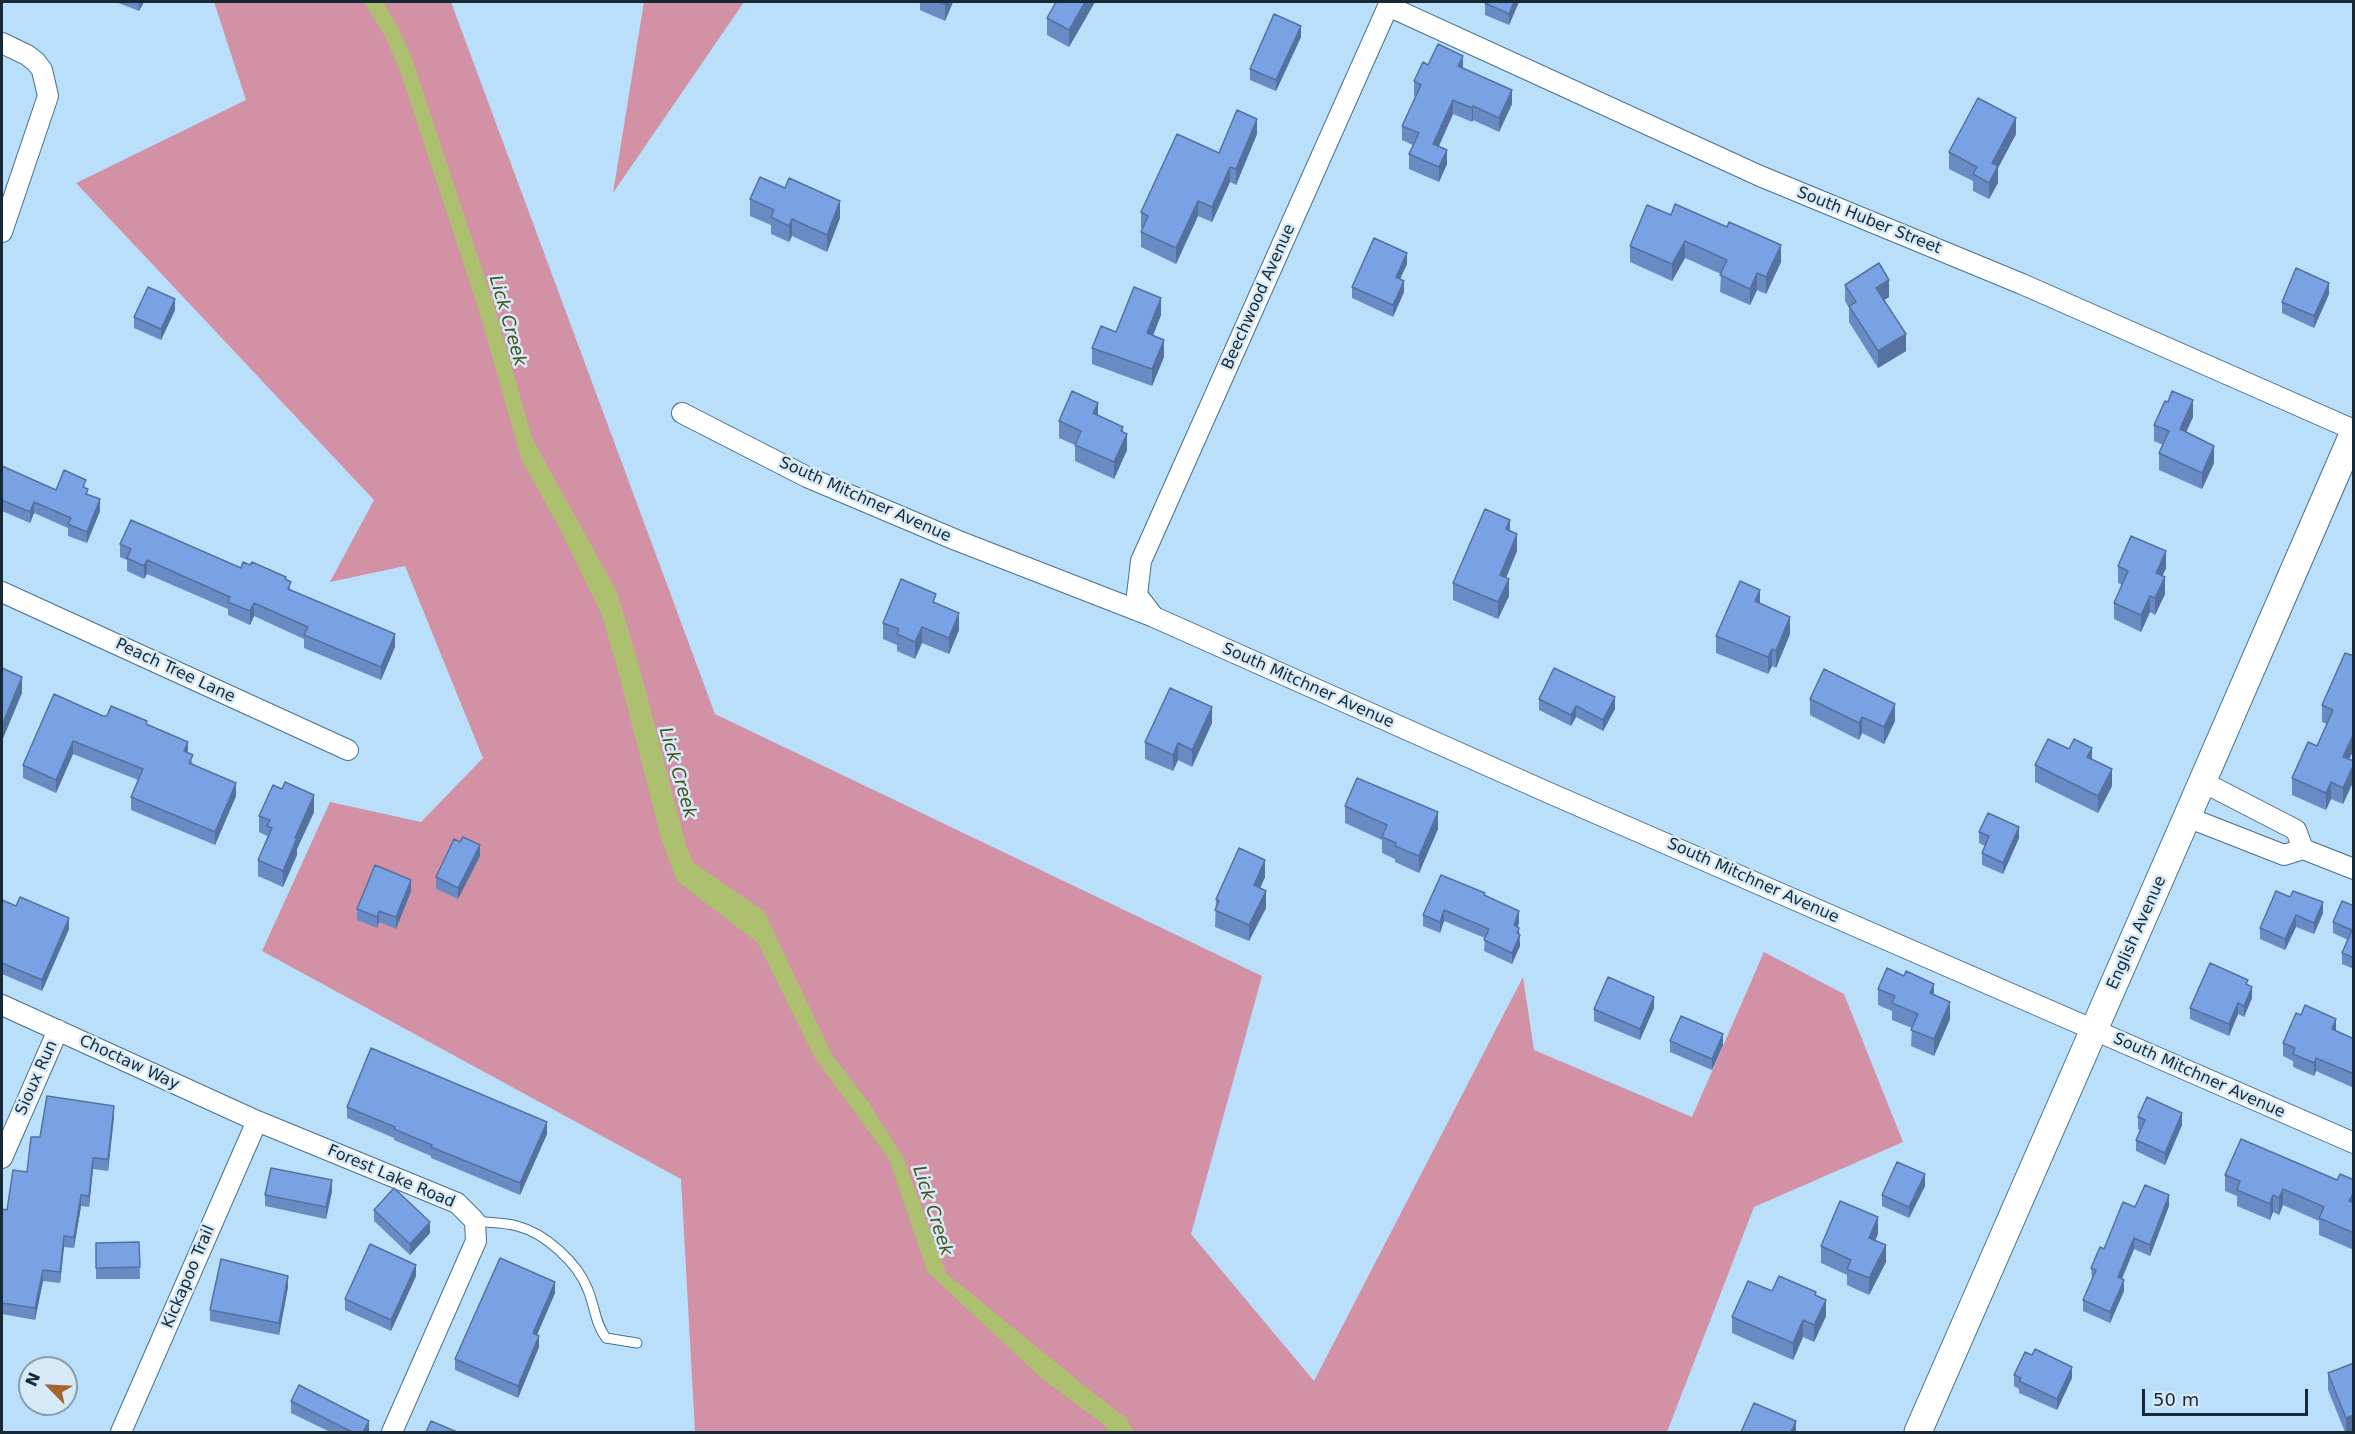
<!DOCTYPE html>
<html>
<head>
<meta charset="utf-8">
<style>
  body { margin:0 }
  #map { position:relative; width:2355px; height:1434px; overflow:hidden; background:#badffa; font-family:"DejaVu Sans",sans-serif }
  canvas { display:block }
  .frame { position:absolute; inset:0; border:3px solid #172936; pointer-events:none }
  .north { position:absolute; left:18px; top:1356px; width:60px; height:60px; box-sizing:border-box; background:#d7eaf7; border:2px solid #8a9daa; border-radius:50%; rotate:294deg; font-size:16px; font-weight:700; line-height:24px; text-align:center; color:#172936 }
  .north::after { content:''; display:block; margin:auto; width:21px; height:27px; background:#a4652c; clip-path:polygon(50% 0,100% 100%,50% 72%,0 100%) }
  .scale { position:absolute; left:2142px; top:1389px; width:166px; height:27px; box-sizing:border-box; border:3px solid #172936; border-top:0; padding-left:8px; font-size:18px; line-height:21px; white-space:nowrap; color:#172936; -webkit-text-stroke:4px #d7eaf7; paint-order:stroke }
</style>
</head>
<body>
<div id="map">
<canvas width="2355" height="1434"></canvas>
<div class="frame"></div>
<div class="north">N</div>
<div class="scale">50 m</div>
</div>
<script>
const ctx = document.querySelector('canvas').getContext('2d');
ctx.lineJoin = 'round';
function fill(path, color) { ctx.fillStyle = color; ctx.fill(path, 'evenodd'); }
function stroke(path, color, width, dash) { ctx.strokeStyle = color; ctx.lineWidth = width; ctx.lineCap = dash ? 'butt' : 'round'; ctx.setLineDash(dash || []); ctx.stroke(path); }
function write(font, color, halo, rows, align = 'center') {
  ctx.font = font + ' "DejaVu Sans",sans-serif'; ctx.lineWidth = 5; ctx.setLineDash([]); ctx.textBaseline = 'middle'; ctx.strokeStyle = halo; ctx.fillStyle = color; for (const [text, x, y, turn = 0] of rows) {
    ctx.save(); ctx.translate(x, y); ctx.rotate((+turn || 0) * Math.PI / 180); ctx.textAlign = isNaN(turn) ? turn : align; if (halo) ctx.strokeText(text, 0, 0); ctx.fillText(text, 0, 0); ctx.restore();
  }
}
const green = new Path2D(`
  M214,2H451L715,714L1262,976L1191,1234L1314,1381L1523,977L1534,1050L1692,1117L1764,952L1844,994L1903,1142L1754,1207L1667,1432H695L681,1179L262,951L330,802L421,822L483,758L405,566L330,582L374,500L76,183L246,100Z
  M644,2H744L613,193Z`);
const water = new Path2D(`
  M364,2H383L396,24L411,55L493,302L532,438L617,592L640,669L687,849L694,863L764,911L831,1053L869,1103L903,1157L946,1273L1097,1396L1126,1418L1134,1432H1110L1103,1424L1040,1377L927,1271L889,1159L815,1058L758,943L677,881L662,841L616,663L601,613L558,525L522,461L480,314L402,76L386,38Z`);
const lane = new Path2D(`
  M475,1221C489,1223 504,1222 517,1226C545,1233 578,1263 588,1290C595,1307 595,1323 606,1338L637,1343`);
const street = new Path2D(`
  M1390,2L1141,561L1137,595L1154,617L1547,792L2354,1143
  M1388,6L1760,176L2022,284L2354,430
  M2,43L27,55L36,62L42,70L48,96L2,232
  M682,413L807,477L956,540L1154,617
  M2,592L348,750
  M2203,782L2296,830L2303,849
  M2187,817L2284,855L2303,849L2354,869
  M2,1005L257,1121L457,1203L475,1221L476,1241L392,1432
  M2,1158L58,1030
  M121,1432L257,1121`);
const secondary = new Path2D(`
  M1918,1432L2187,817L2354,432`);
const wall = new Path2D(`
  M116,2H144L139,11Z
  M920,2H953L945,21L920,10Z
  M1055,2H1095L1069,47L1047,35V18L1056,2Z
  M1486,2H1519L1509,25L1485,15V3Z
  M1301,37L1276,91L1250,80V69Z
  M1428,65L1463,68L1512,104L1499,132L1473,120L1472,122L1453,114L1439,146L1447,164L1439,182L1409,169V154L1413,145L1402,140V126L1415,97L1414,96V81Z
  M1257,134L1236,185L1230,182L1212,222L1198,216L1176,264L1141,247V232L1143,228H1141V212L1219,153Z
  M2016,134L1998,168V183L1989,199L1973,191V181L1949,169V152Z
  M750,199L840,218L827,252L792,236L789,242L771,234V225L750,216Z
  M1647,205L1781,262L1766,294L1757,290L1750,305L1720,292L1721,274L1685,258L1672,281L1630,262V246Z
  M1407,264L1400,279L1404,292L1393,317L1352,298V287Z
  M1845,285L1889,297L1884,300L1906,351L1878,368L1849,322V308L1845,301Z
  M2329,294L2314,328L2282,313V302Z
  M175,310L161,340L134,328V317Z
  M1161,315L1153,336L1164,357L1152,386L1092,364V348Z
  M1098,416L1123,432L1127,450L1114,479L1075,461V445L1059,438V421Z
  M2193,417L2186,432L2214,463L2202,489L2159,470V453L2163,445L2154,441V425Z
  M2,466L56,490L86,488L88,495L100,511L87,543L68,536V528L34,513L30,523L2,511Z
  M1510,531L1517,551L1506,578L1509,596L1498,619L1453,600V583Z
  M120,544L241,568L286,580L291,590L395,647L381,680L304,648V639L254,616L250,625L228,615V609L147,574L144,579L127,571V560L120,557Z
  M2118,566L2166,568L2162,576L2165,594L2155,615L2150,612L2141,632L2114,619V603L2122,585L2118,583Z
  M936,603L959,630L949,654L922,643L915,659L897,651V645L883,639V623Z
  M1760,604L1790,634L1776,668L1772,666L1768,674L1716,653V636Z
  M2345,653L2354,749L2349,759L2354,761V780L2343,804L2331,799L2326,810L2292,795V778L2317,746L2327,724L2322,722V705Z
  M1539,699L1615,709L1603,731L1576,717L1571,726L1539,710Z
  M1810,699L1895,721L1884,744L1862,733L1859,740L1810,715Z
  M103,716L147,724L188,753L193,764L236,796L215,845L131,810V797L138,780L73,754L56,793L23,778V765Z
  M1212,723L1192,767L1178,760L1173,771L1145,759V742Z
  M2069,749L2092,759L2112,786L2098,813L2035,782V765Z
  M1345,806L1438,829L1419,873L1395,862V859L1382,853V840L1345,823Z
  M314,812L297,849V855L283,887L258,876V860L267,838V836L259,832V816Z
  M1979,832L2019,838L2003,874L1982,865V853L1985,846L1979,843Z
  M480,856L458,899L436,889V877Z
  M1265,877L1260,888L1266,908L1249,941L1215,927L1216,899Z
  M411,891L396,929L379,922L377,928L357,920V909Z
  M2276,891L2323,913L2314,934L2296,927L2285,950L2260,939V928Z
  M1485,896L1519,923L1517,927L1519,934L1520,946L1512,964L1484,951L1485,938L1444,921L1440,933L1423,926V915Z
  M2,900L69,929L42,991L2,974Z
  M2354,906V969L2342,964V953L2348,940L2333,933V922Z
  M2248,985L2252,998L2244,1017L2238,1014L2229,1036L2190,1019V1008Z
  M1878,989L1934,995L1950,1019L1934,1056L1911,1046L1912,1028L1892,1020V1011L1878,1005Z
  M1654,1008L1640,1040L1594,1021V1009Z
  M2336,1031L2354,1039V1088L2316,1071L2314,1076L2293,1067V1061L2283,1056V1043Z
  M1670,1041L1723,1045L1712,1070L1670,1052Z
  M347,1107L547,1134L520,1195L431,1158V1156L394,1140V1138L347,1118Z
  M114,1117L108,1171L93,1169L89,1207L81,1206L74,1248L64,1247L60,1283L43,1281L35,1320L2,1314V1209L7,1210L27,1172L40,1137Z
  M2138,1117L2182,1125L2165,1165L2136,1151V1140L2140,1130L2138,1129Z
  M2225,1175L2354,1180V1250L2319,1235V1221L2283,1205L2279,1215L2273,1212L2270,1220L2237,1206V1196L2225,1191Z
  M1925,1186L1909,1218L1882,1206V1195Z
  M332,1191L326,1219L265,1206V1195Z
  M2169,1206L2150,1256L2134,1249L2122,1279L2124,1291L2110,1323L2083,1311V1300L2092,1279L2091,1268L2135,1207Z
  M374,1210L430,1233L410,1255L374,1221Z
  M1878,1234L1875,1241L1886,1262L1869,1295L1847,1285V1275L1821,1263V1246Z
  M139,1242L140,1279H96V1243Z
  M416,1276L391,1331L345,1310V1299Z
  M288,1287L279,1335L210,1321V1310Z
  M1772,1291L1816,1295L1826,1316L1814,1342L1803,1337L1793,1360L1732,1333V1317Z
  M555,1293L537,1335L539,1347L518,1398L455,1370V1359Z
  M2354,1363V1432H2345L2328,1390V1373Z
  M2014,1375L2072,1378L2057,1410L2019,1393V1389L2014,1386Z
  M291,1401L369,1432H330L291,1413Z`);
const shadedWall = new Path2D(`
  M139,2H144L139,11Z
  M946,2H953L945,21V4Z
  M1085,2H1095L1069,47V30Z
  M1514,2H1519L1509,25V14Z
  M1301,26V37L1276,91V80Z
  M1463,56V70L1458,66Z
  M1512,90V104L1499,132V118Z
  M1453,100V114L1433,159V144Z
  M1473,106V120L1472,122V108Z
  M2016,118V134L1998,168V183L1989,199V183L1992,163Z
  M1257,119V134L1236,185V169Z
  M1447,150V164L1439,182V167Z
  M1230,167V182L1212,222V207Z
  M840,201V218L827,252V235Z
  M1198,201V216L1176,264V248Z
  M792,219V236L789,242V226Z
  M1685,241V258L1672,281V264Z
  M1781,245V262L1766,294V277Z
  M1407,253V264L1396,288V277Z
  M1757,273V290L1750,305V289Z
  M1889,280V297L1876,305V288Z
  M1404,281V292L1393,317V305Z
  M2329,283V294L2314,328V316Z
  M1161,298V315L1147,350V333Z
  M175,299V310L161,340V329Z
  M1906,334V351L1878,368V351Z
  M1164,340V357L1152,386V369Z
  M2193,400V417L2180,446V429Z
  M1098,403V420L1093,413Z
  M1123,427V443L1127,434V450L1114,479V462Z
  M2214,446V463L2202,489V473Z
  M100,499V511L87,543V532Z
  M34,502V513L30,523V512Z
  M1510,520V537L1506,529Z
  M1517,534V551L1500,592V575Z
  M2166,551V568L2156,590V573Z
  M147,560V574L144,579V566Z
  M2165,577V594L2155,615V598Z
  M1509,579V596L1498,619V602Z
  M1760,590V607L1755,601Z
  M2150,596V612L2141,632V615Z
  M254,603V616L250,625V611Z
  M959,613V630L949,654V638Z
  M1790,617V634L1776,668V651Z
  M922,627V643L915,659V642Z
  M395,634V647L381,680V667Z
  M1772,649V666L1768,674V657Z
  M22,677V693L2,741V725Z
  M1615,697V709L1603,731V720Z
  M1895,704V721L1884,744V727Z
  M1576,706V717L1571,726V715Z
  M1212,707V723L1192,767V750Z
  M1862,717V733L1859,740V723Z
  M2354,733V749L2343,773V757Z
  M73,741V754L56,793V780Z
  M188,742V755L184,751Z
  M1178,743V760L1173,771V755Z
  M2092,748V765L2087,757Z
  M2354,764V780L2343,804V788Z
  M2112,769V786L2098,813V796Z
  M2331,782V799L2326,810V793Z
  M236,783V796L215,845V832Z
  M314,795V812L297,849V855L283,887V871L295,838Z
  M1438,812V829L1419,873V856Z
  M2019,827V838L2003,874V863Z
  M480,845V856L458,899V888Z
  M1265,860V877L1254,902V885Z
  M411,880V891L396,929V917Z
  M1266,891V908L1249,941V925Z
  M2323,902V913L2314,934V923Z
  M1444,910V921L1440,933V922Z
  M379,911V922L377,928V917Z
  M1519,911V923L1514,937V925Z
  M2296,915V927L2285,950V939Z
  M69,918V929L42,991V980Z
  M1519,928L1520,946L1512,964V953Z
  M1934,984V1001L1930,993Z
  M2252,987V998L2244,1017V1006Z
  M1654,997V1008L1640,1040V1029Z
  M1950,1002V1019L1934,1056V1039Z
  M2238,1003V1014L2229,1036V1024Z
  M2336,1019V1032L2332,1029Z
  M1723,1034V1045L1712,1070V1059Z
  M2316,1058V1071L2314,1076V1063Z
  M114,1106V1117L108,1171V1159Z
  M2182,1113V1125L2165,1165V1153Z
  M547,1122V1134L520,1195V1183Z
  M93,1158V1169L89,1207V1196Z
  M1925,1174V1186L1909,1218V1207Z
  M332,1180V1191L326,1219V1207Z
  M2283,1189V1205L2279,1215V1198Z
  M2354,1192V1209L2349,1201Z
  M81,1195V1206L74,1248V1237Z
  M2169,1195V1206L2150,1256V1245Z
  M2273,1195V1212L2270,1220V1204Z
  M1878,1217V1234L1869,1255V1238Z
  M430,1222V1233L410,1255V1244Z
  M64,1236V1247L60,1283V1272Z
  M2134,1238V1249L2118,1288V1277Z
  M1886,1245V1262L1869,1295V1278Z
  M416,1265V1276L391,1331V1320Z
  M43,1270V1281L35,1320V1308Z
  M288,1276V1287L279,1335V1323Z
  M2124,1280V1291L2110,1323V1312Z
  M555,1282V1293L533,1344V1333Z
  M1826,1300V1316L1814,1342V1325Z
  M1803,1320V1337L1793,1360V1343Z
  M539,1336V1347L518,1398V1386Z
  M2072,1367V1378L2057,1410V1399Z
  M2354,1415V1432H2346V1418Z
  M369,1421V1432H363Z
  M1796,1421V1432H1791Z`);
const building = new Path2D(`
  M938,2H946L945,4Z
  M1056,2H1085L1069,30L1047,18Z
  M1486,2H1514L1509,14L1485,3Z
  M1274,14L1301,26L1276,80L1250,69Z
  M1438,44L1463,56L1458,66L1512,90L1499,118L1473,106L1472,108L1453,100L1433,144L1447,150L1439,167L1409,154L1419,133L1402,126L1421,85L1414,81L1423,62L1428,65Z
  M1978,98L2016,118L1992,163L1998,166L1989,183L1973,174L1977,167L1949,152Z
  M1237,110L1257,119L1236,169L1230,167L1212,207L1198,201L1176,248L1141,232L1148,216L1141,212L1177,134L1219,153Z
  M760,177L785,188L789,178L840,201L827,235L792,219L789,226L771,217L774,210L750,199Z
  M1675,204L1727,227L1729,222L1781,245L1766,277L1757,273L1750,289L1720,275L1727,260L1685,241L1672,264L1630,246L1647,205L1671,215Z
  M1374,238L1407,253L1396,277L1404,281L1393,305L1352,287Z
  M1879,263L1889,280L1876,288L1906,334L1878,351L1849,306L1856,302L1845,285Z
  M2296,268L2329,283L2314,316L2282,302Z
  M148,287L175,299L161,329L134,317Z
  M1134,287L1161,298L1147,333L1164,340L1152,369L1092,348L1101,326L1116,332Z
  M1072,391L1098,403L1093,413L1123,427L1121,431L1127,434L1114,462L1075,445L1081,431L1059,421Z
  M2172,391L2193,400L2180,429L2214,446L2202,473L2159,453L2169,431L2154,425L2165,401L2168,402Z
  M2,466L56,490L64,470L86,480L83,487L88,489L86,494L100,499L87,532L68,524L71,518L34,502L30,512L2,500Z
  M1485,509L1510,520L1506,529L1517,534L1500,575L1509,579L1498,602L1453,583Z
  M131,520L241,568L243,562L250,565L252,562L286,577L285,579L291,582L288,589L395,634L381,667L304,635L308,627L254,603L250,611L228,602L230,597L147,560L144,566L127,558L131,549L120,544Z
  M2131,536L2166,551L2156,573L2165,577L2155,598L2150,596L2141,615L2114,603L2128,571L2118,566Z
  M901,579L936,594L933,602L959,613L949,638L922,627L915,642L897,634L899,629L883,623Z
  M1740,581L1760,590L1755,601L1790,617L1776,651L1772,649L1768,657L1716,636Z
  M2345,653L2354,656V733L2343,757L2354,761V764L2343,788L2331,782L2326,793L2292,778L2308,742L2317,746L2333,710L2322,705Z
  M2,668L22,677L2,725Z
  M1554,668L1615,697L1603,720L1576,706L1571,715L1539,699Z
  M1824,669L1895,704L1884,727L1862,717L1859,723L1810,699Z
  M1170,688L1212,707L1192,750L1178,743L1173,755L1145,742Z
  M54,694L103,716H107L111,706L147,721L146,724L188,742L184,751L193,755L189,763L236,783L215,832L131,797L143,769L73,741L56,780L23,765Z
  M2048,739L2069,749L2074,739L2092,748L2087,757L2112,769L2098,796L2035,765Z
  M1357,778L1438,812L1419,856L1395,846L1396,843L1382,837L1387,825L1345,806Z
  M285,782L314,795L295,838H297L283,871L258,860L272,828L267,826L270,820L259,816L273,785L282,789Z
  M1988,813L2019,827L2003,863L1982,853L1989,836L1979,832Z
  M463,837L480,845L458,888L436,877L454,839L460,842Z
  M1239,848L1265,860L1254,885L1266,891L1249,925L1215,910L1219,901L1216,899Z
  M375,865L411,880L396,917L379,911L377,917L357,909Z
  M1441,875L1485,893L1484,895L1519,911L1514,925L1519,928L1517,933L1520,935L1512,953L1484,940L1489,929L1444,910L1440,922L1423,915Z
  M2276,891L2290,897L2293,891L2323,902L2314,923L2296,915L2285,939L2260,928Z
  M20,897L69,918L42,980L2,963V900L16,906Z
  M2342,901L2354,906V958L2342,953L2352,930L2333,922Z
  M2210,963L2248,980L2246,984L2252,987L2244,1006L2238,1003L2229,1024L2190,1008Z
  M1887,968L1904,976L1906,971L1934,984L1930,993L1950,1002L1934,1039L1911,1030L1918,1014L1892,1003L1895,996L1878,989Z
  M1608,977L1654,997L1640,1029L1594,1009Z
  M2305,1005L2336,1019L2332,1029L2354,1039V1074L2316,1058L2314,1063L2293,1054L2295,1048L2283,1043L2296,1013L2301,1015Z
  M1681,1016L1723,1034L1712,1059L1670,1041Z
  M371,1048L547,1122L520,1183L431,1147L432,1145L394,1129L395,1127L347,1107Z
  M47,1096L114,1106L108,1159L93,1158L89,1196L81,1195L74,1237L64,1236L60,1272L43,1270L35,1308L2,1303V1209L7,1210L13,1170L27,1172L31,1137H40Z
  M2147,1097L2182,1113L2165,1153L2136,1140L2145,1120L2138,1117Z
  M2241,1139L2337,1180L2340,1174L2354,1180V1192L2349,1201L2354,1203V1233L2319,1218L2324,1207L2283,1189L2279,1198L2273,1195L2270,1204L2237,1190L2240,1181L2225,1175Z
  M1897,1162L1925,1174L1909,1207L1882,1195Z
  M271,1168L332,1180L326,1207L265,1195Z
  M2145,1185L2169,1195L2150,1245L2134,1238L2118,1277L2124,1280L2110,1312L2083,1300L2096,1270L2091,1268L2100,1247L2104,1249L2123,1202L2135,1207Z
  M394,1188L430,1222L410,1244L374,1210Z
  M1840,1201L1878,1217L1869,1238L1886,1245L1869,1278L1847,1269L1851,1260L1821,1246Z
  M139,1242L140,1267L96,1268V1243Z
  M370,1244L416,1265L391,1320L345,1299Z
  M500,1258L555,1282L533,1333L539,1336L518,1386L455,1359Z
  M221,1259L288,1276L279,1323L210,1310Z
  M1779,1276L1816,1292L1815,1295L1826,1300L1814,1325L1803,1320L1793,1343L1732,1317L1748,1281L1772,1291Z
  M2035,1349L2072,1367L2057,1399L2019,1381L2021,1378L2014,1375L2025,1352L2032,1355Z
  M2354,1363V1415L2346,1418L2328,1373Z
  M299,1385L369,1421L363,1432H352L291,1401Z
  M1754,1403L1796,1421L1791,1432H1741Z
  M431,1421L457,1432H426Z`);
const streetNames = [
  ["South Huber Street",1869,221,22],
  ["Beechwood Avenue",1259,297,-66],
  ["South Mitchner Avenue",865,500,24],
  ["Peach Tree Lane",175,671,25],
  ["South Mitchner Avenue",1308,686,24],
  ["South Mitchner Avenue",1753,881,24],
  ["English Avenue",2137,933,-66],
  ["Choctaw Way",129,1063,25],
  ["South Mitchner Avenue",2199,1076,24],
  ["Sioux Run",37,1078,-66],
  ["Forest Lake Road",391,1177,23],
  ["Kickapoo Trail",189,1277,-67]
];
const waterNames = [
  ["Lick Creek",507,321,74],
  ["Lick Creek",677,773,74],
  ["Lick Creek",932,1211,72]
];
fill(green, '#d391a5');
fill(water, '#adc06f');
stroke(lane, '#46718f', 11);
stroke(street, '#46718f', 22);
stroke(secondary, '#46718f', 29);
stroke(lane, '#fff', 9);
stroke(street, '#fff', 20);
stroke(secondary, '#fff', 27);
fill(wall, '#688bc4');
fill(shadedWall, '#5571a0');
fill(building, '#79a2e4');
stroke(building, '#5571a0', 1.5);
write('16px', '#172936', '#d7eaf7', streetNames);
write('italic 18px', '#475218', '#d7eaf7', waterNames);
</script>
</body>
</html>
